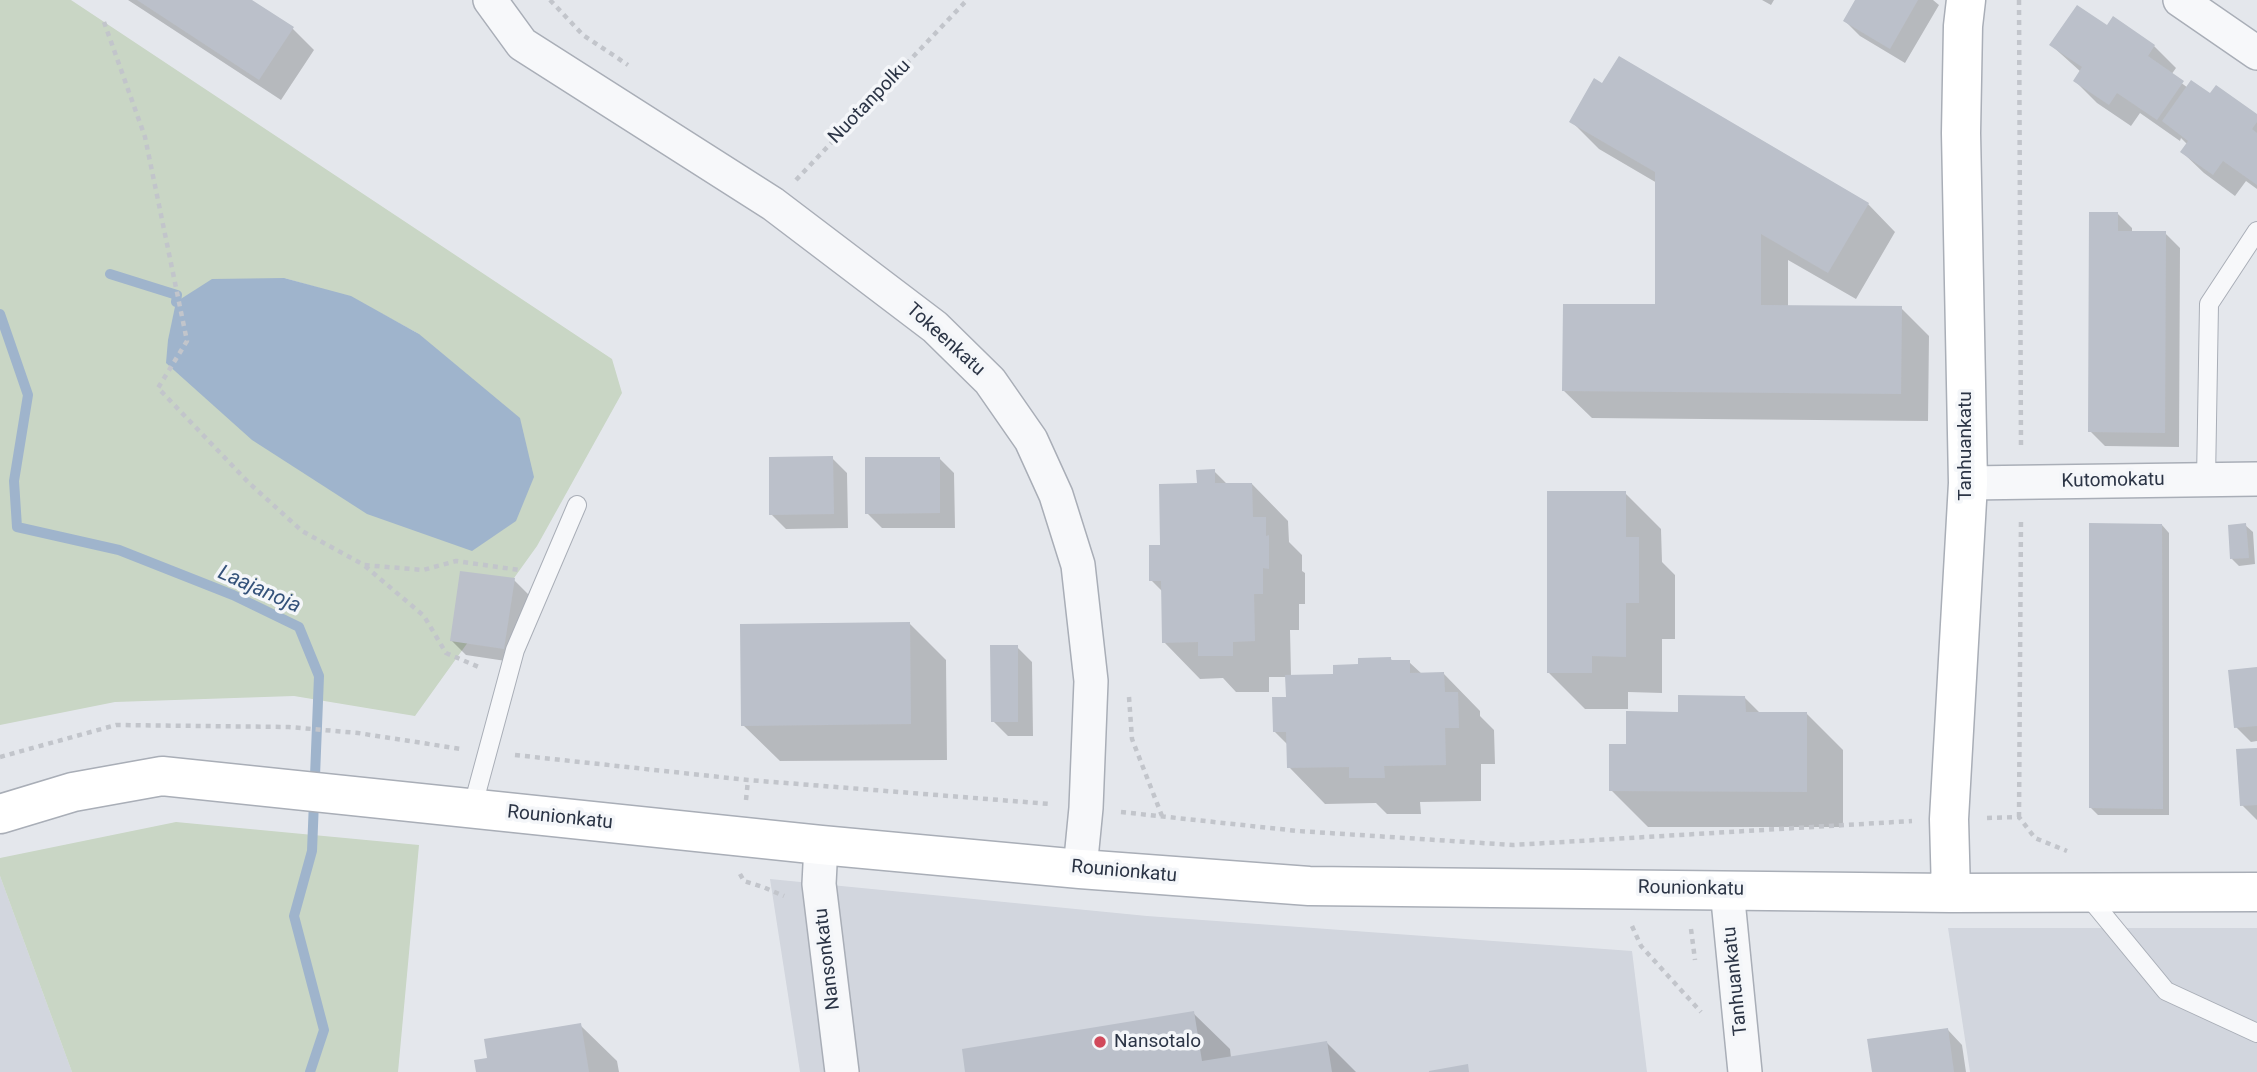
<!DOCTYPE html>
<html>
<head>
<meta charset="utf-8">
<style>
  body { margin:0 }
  canvas { display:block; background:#e4e7ec }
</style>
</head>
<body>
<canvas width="2257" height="1072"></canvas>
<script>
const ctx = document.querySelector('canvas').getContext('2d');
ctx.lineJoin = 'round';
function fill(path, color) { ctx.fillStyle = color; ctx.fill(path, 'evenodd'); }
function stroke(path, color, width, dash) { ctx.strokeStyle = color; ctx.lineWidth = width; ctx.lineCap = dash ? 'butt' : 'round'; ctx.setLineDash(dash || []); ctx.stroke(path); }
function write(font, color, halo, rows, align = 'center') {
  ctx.font = font + ' Roboto,sans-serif'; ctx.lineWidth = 7; ctx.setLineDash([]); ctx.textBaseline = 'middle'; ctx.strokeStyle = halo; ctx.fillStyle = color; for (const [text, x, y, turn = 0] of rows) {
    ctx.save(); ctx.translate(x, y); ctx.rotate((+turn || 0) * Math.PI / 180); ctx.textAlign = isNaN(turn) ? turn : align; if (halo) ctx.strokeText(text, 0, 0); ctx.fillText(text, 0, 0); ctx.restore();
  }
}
const built = new Path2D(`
  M0,876L72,1072H0Z
  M770,879L1147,916L1632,951L1647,1072H800Z
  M1948,928H2257V1072H1970Z`);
const green = new Path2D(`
  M0,0H71L612,359L622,393L537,546L415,716L294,696L115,702L0,725ZM284,278L351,297L419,334Z
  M176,822L419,845L398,1072H72L0,876V858Z`);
const water = new Path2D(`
  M284,278L351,296L419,334L520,418L534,477L516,521L472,551L367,514L252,440L166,363L168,340L176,302L212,279Z`);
const shadow = new Path2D(`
  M128,0H249L292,28L314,50L281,100Z
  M1762,0H1774L1771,5Z
  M1857,0H1933L1939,5L1905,63L1860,36L1845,21Z
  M2113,18L2154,46L2176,68L2171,75L2188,88L2257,116V189L2246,181L2235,196L2204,173L2182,152L2187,144L2181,138L2180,141L2140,113L2131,126L2097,103L2075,81L2081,72L2051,45L2107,27Z
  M1571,121L1868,204L1895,232L1856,299L1788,260V307L1901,308L1929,336L1928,421L1592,418L1564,391L1656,306L1657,183L1599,149Z
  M2117,213L2132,228V233H2165L2180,248L2179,447L2105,446L2090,431Z
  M832,458L847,473L848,528L786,529L771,514Z
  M939,458L954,473L955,528H882L867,513Z
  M1214,471L1228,485L1252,484L1288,521L1289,542L1302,555V571L1305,573V604H1299V630H1290L1291,676H1335L1360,666L1391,659L1393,662H1409L1422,674H1444L1480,711V716L1494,730L1495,764H1481V801L1420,802L1421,814H1387L1376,803L1325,804L1289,767L1288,745L1274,731L1288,698L1287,677H1269V692H1236L1223,678L1200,679L1164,642L1163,592L1151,580L1162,547L1198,485Z
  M1625,493L1661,529L1662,562L1675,575V639H1662V693L1628,692V709H1585L1549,673Z
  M2162,525L2169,533V815H2098L2091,808Z
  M2245,525L2253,532L2255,564L2239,566L2232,559Z
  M514,580L529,595L519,663L466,655L452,641Z
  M910,624L946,660L947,760L780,761L743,725Z
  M1017,647L1032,662L1033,736H1008L993,721Z
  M2257,668V741L2251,742L2236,727Z
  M1745,698L1760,713L1807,714L1843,750V827H1648L1611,790L1628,746L1680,713Z
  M2257,750V820L2242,805Z
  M1193,1013L1230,1049L1231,1058L1326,1042L1356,1072H967Z
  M580,1025L617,1061L619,1072H478L489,1059Z
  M1948,1030L1962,1045L1966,1072H1874Z`);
const stream = new Path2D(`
  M110,274L177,295L176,302
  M0,314L28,395L14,481L17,527L119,550L233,595L299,627L319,676L312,851L294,916L324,1030L310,1072`);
const building = new Path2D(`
  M137,0H252L294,27L259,80Z
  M1855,0H1918L1890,49L1843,21Z
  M2077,5L2107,25L2113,16L2155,45L2148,56L2184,81L2157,120L2117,93L2109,105L2073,81L2082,67L2049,45Z
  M1619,56L1869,203L1828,273L1761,234V305L1902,306L1901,394L1562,391L1563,304H1655V172L1569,122L1594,78L1602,83Z
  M2191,80L2210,93L2216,85L2257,114V122L2252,129L2257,133V185L2223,161L2213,175L2180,152L2188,141L2162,121Z
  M2089,212H2118V231H2166L2165,433L2088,432Z
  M833,456L834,514L769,515V457Z
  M865,457H940V513L865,514Z
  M1215,469V483H1252L1253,517H1266V536L1269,535V569L1263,568V594H1254L1255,641L1233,642V656H1198V642L1162,643L1161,581H1149V545H1160L1159,484L1197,483L1196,470Z
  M1547,491H1626V537H1639V603H1626V657L1592,656V673H1547Z
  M2089,523L2162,524L2163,809L2089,808Z
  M2246,523L2249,558L2230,559L2228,525Z
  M460,571L515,578L504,649L450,641Z
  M910,622L911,724L741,726L740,624Z
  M990,645H1018V722H991Z
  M1391,657V660H1410V673L1444,672L1445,692H1458L1459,728H1445L1446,765L1384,766L1385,778H1349V767L1287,768L1286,732H1273L1272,697H1286L1285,675L1333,674V665L1358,664V658Z
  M2257,667V726L2234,728L2228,670Z
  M1678,695L1745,696L1746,712H1807V792L1609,791V744H1626V711L1678,712Z
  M2257,748V805L2240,806L2236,749Z
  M1194,1011L1202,1061L1327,1041L1332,1072H965L962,1049Z
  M581,1023L589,1072H476L474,1060L487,1058L484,1039Z
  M1948,1028L1954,1072H1872L1867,1039Z
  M1468,1064L1469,1072H1429V1071Z`);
const path = new Path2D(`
  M550,0L583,35L628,65
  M2019,0L2021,449
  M104,22L145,137L187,341L158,388L249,483L302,531L364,565L423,570L456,561L519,570
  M796,180L967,0
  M365,566L424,616L446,653L481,668
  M1129,697L1132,739L1162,816
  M515,755L748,780L1050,804
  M0,757L116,725L289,727L358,733L461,749
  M746,800L748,780
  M1121,812L1298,831L1513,845L1912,821
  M2019,817L2021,517
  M1987,818L2019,817L2035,838L2067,851
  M740,874L744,881L763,887L784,896
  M1632,926L1641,946L1701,1012
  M1691,929L1695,960`);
const lane = new Path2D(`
  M2206,480L2209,304L2257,231
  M472,809L515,650L577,505
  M2087,895L2166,991L2257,1033`);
const street = new Path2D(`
  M490,0L522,44L773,204L935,327L990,381L1031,440L1056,495L1078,565L1091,681L1086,808L1080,869
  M2180,0L2257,53
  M1968,483L2257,479
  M821,845L819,884L842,1072
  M1727,890L1745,1072`);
const secondary = new Path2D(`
  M0,814L73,792L162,776L821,845L1080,869L1309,886L1951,893L2257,892
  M1951,893L1949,819L1968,483L1961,133L1963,26L1966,0`);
const markers = [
  [1100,1042,7,"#d1495b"]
];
const streetNames = [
  ["Nuotanpolku",870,102,-46],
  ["Tokeenkatu",945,340,42],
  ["Tanhuankatu",1966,446,-90],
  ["Kutomokatu",2113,481,-1],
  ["Rounionkatu",560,818,6],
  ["Rounionkatu",1124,872,5],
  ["Rounionkatu",1691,889,1],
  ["Nansonkatu",828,959,-97],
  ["Tanhuankatu",1736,981,-96]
];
const poiNames = [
  ["Nansotalo",1114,1042]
];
const waterNames = [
  ["Laajanoja",259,590,24]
];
fill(built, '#d2d6de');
fill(green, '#c9d6c5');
fill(water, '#9fb4cc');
fill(shadow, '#0003');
stroke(stream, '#9fb4cc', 10);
fill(building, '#bbc0ca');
stroke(lane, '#a9aeb7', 20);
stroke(street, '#a9aeb7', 36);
stroke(secondary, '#a9aeb7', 41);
stroke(path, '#c2c5cb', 4.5, [5, 5]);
stroke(lane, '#f7f8fa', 18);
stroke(street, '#f7f8fa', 33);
stroke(secondary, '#fff', 38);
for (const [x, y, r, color] of markers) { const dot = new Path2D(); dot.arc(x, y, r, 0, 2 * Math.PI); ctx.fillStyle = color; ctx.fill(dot); stroke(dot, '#f4f6f9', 2.5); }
write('19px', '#2b3445', '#f4f6f9', streetNames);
write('19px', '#2b3445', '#f4f6f9', poiNames, 'left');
write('italic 21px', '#34527a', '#f4f6f9', waterNames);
</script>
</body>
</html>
